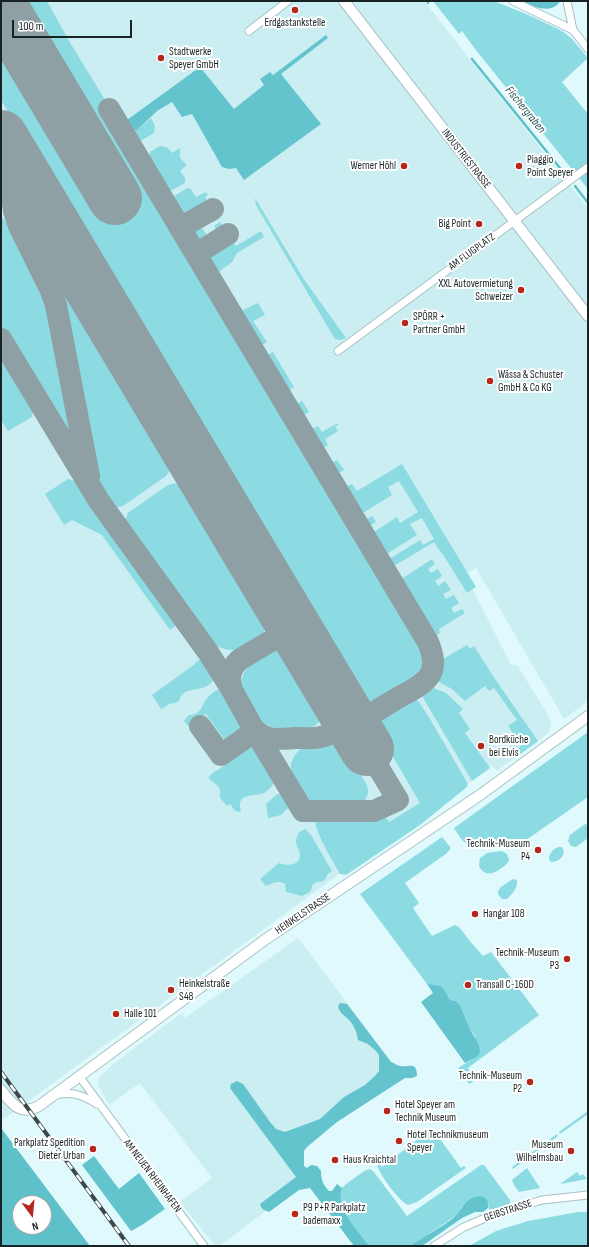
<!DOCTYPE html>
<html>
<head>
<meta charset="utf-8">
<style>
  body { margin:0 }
  #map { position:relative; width:589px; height:1247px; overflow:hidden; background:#dff9fc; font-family:"Sofia Sans Condensed",sans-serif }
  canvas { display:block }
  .frame { position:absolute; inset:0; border:2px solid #192324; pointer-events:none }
  .north { position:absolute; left:12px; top:1195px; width:40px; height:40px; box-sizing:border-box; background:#fff; border:1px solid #a3a7a7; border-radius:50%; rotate:164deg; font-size:11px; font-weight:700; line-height:16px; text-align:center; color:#192324 }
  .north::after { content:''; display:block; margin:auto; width:14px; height:18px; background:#b5271d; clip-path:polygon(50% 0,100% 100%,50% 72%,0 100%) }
  .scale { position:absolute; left:12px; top:20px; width:120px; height:18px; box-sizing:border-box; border:2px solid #192324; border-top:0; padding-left:5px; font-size:12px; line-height:14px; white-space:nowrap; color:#192324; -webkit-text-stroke:3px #fff; paint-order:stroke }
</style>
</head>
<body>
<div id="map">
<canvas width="589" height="1247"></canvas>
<div class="frame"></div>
<div class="north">N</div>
<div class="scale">100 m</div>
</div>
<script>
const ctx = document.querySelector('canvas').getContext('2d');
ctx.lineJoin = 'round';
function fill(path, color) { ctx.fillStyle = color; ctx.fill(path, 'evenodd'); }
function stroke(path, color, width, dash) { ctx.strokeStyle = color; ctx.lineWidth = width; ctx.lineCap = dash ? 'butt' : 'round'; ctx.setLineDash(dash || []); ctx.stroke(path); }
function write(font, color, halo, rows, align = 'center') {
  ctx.font = font + ' "Sofia Sans Condensed",sans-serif'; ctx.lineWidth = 4; ctx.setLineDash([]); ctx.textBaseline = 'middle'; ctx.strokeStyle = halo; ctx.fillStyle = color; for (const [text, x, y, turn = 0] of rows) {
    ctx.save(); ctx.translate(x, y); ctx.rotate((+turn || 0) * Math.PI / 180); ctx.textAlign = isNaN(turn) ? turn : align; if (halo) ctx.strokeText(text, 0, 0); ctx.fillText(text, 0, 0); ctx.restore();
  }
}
const built = new Path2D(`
  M1,1H424L588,208V701L564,719L476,568L465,574L511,665H517L548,715L551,723L550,730L546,735L497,771L492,766L390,841L338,875L1,1121Z
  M298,938L400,1073L288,1154L308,1179L219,1246H215L180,1202L212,1178L140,1083L109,1105L98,1085L99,1077L121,1058L182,1013L185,1018Z`);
const green = new Path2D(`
  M1,1H47L69,41L107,103L102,107L426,649C428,655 430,662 428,668C426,672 422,677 418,680C412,685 375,707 369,708C365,708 363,707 361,704L1,100Z
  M433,1H494L531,16L562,31L571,38L588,58L562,82L588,114V189L475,49L462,31L459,34Z
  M111,100L133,128L137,130L151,118L155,126L154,133L135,144L109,101Z
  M161,146L168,148L172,153L180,148V158L186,164V166L180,171L185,178V183L165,194L147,163L150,152L158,147Z
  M187,188L191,189L196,197L206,192L208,195L205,197L210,204L186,219H180L168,200Z
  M255,198L303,278L346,338L341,340L335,339L300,280L256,205Z
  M215,213L219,219L212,223L209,217Z
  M1,217L4,219L39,277L53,312L73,422V432C70,435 66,434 63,431L1,327Z
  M31,222L173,461L174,464L171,469L166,476L123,506C120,507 116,508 113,506C105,504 96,477 93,469L63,307L60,297L28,224Z
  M220,222L226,230L219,234L214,226Z
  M199,223L209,239C206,244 200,246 195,244L188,231L190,228Z
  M261,231L264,237L237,253L232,262L217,273H212C209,267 201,259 205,253L230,238L236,246Z
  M258,303L265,315L253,321L267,342L260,346L254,343L238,316L239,312Z
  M1,352L34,407L32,417L8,431L1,420Z
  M273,352L294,387L284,393L265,361V356Z
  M302,401L309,412L299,418L292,407Z
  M338,423V425L335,427L338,431L325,439L328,445L318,451L308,432L318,426L322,432Z
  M337,460L344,470L333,476L327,465Z
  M402,464L476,587L467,593L442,553H441L434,542L389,569L386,564L387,563L386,561L420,540L423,545L434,539L422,518L410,524L417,535L385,555H380L369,535L397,517L400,523L418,512L399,481L388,487L392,495L358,516L342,489L352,484L357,491Z
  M68,479L79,482L179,623L170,630L102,535L72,520L64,525L45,494Z
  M180,483L190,487L265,613C265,619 266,626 264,632C261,638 256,642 250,645C235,654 221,651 208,639L126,527L125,519L129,512L168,485L172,484Z
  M372,516L376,522L365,529L361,522Z
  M432,559L435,564L428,569L431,573L438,569L442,576L435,581L438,586L445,581L451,590L443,594L446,599L454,595L459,603L451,608L454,613L462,609L465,613L439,629L440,633L431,638L397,582Z
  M467,645L470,649L474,646L493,676L538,741L519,755L516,750L522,745L508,726L517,720L494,688L489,691L485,686L465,701L452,689L437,681L435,678L438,662Z
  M275,650L290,656L320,705C331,738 277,734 261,721C254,716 249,707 245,699C242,691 240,683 243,675C249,659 258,654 275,650Z
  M203,657L215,674C214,677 213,681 211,683C200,694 184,684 179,701L172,704L171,703L161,709L152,695L195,664V663Z
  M427,686H429L446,693L463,709L459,713L470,729L465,733L490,768L472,781L422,696V690Z
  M216,690L225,691L242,721C243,732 235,739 224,739L206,714L188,726L184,721L189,715C202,715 201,705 208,697C210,695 214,692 216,690Z
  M413,697L419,702L430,719L468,784L467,787L420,825L346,875L340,874C335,864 312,828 316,820L320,817L325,816L385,815L389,822L420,803L375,726C375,722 375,720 378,717C383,711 405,697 413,697Z
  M588,732V797L526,840L522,842C510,843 479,849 469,845C462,842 458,834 454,828Z
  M313,744C343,743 346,750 360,774C364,780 369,786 368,793C366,804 356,806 347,806C335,806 322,808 311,802C304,799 301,793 297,786C294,782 292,777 291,772C289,758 300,746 313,744Z
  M248,745L256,747L259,750L276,778C275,784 270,789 264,793C255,797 235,792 241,811L240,812L235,811L230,804L227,806L220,798V790L218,786L208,778C214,770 225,767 231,760C237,754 239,747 248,745Z
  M281,793L286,794L291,803V805L281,815L268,818L266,804L276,795Z
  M585,824L588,825V838L576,847L571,846L568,841L570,835Z
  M305,829L311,835L332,871L328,874L324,881L317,882L313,884L310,892L302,896L286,892L285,884C279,880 272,883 266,886L260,879L279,863C287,866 301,866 300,854C300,850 296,846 296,841C296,839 298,834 299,832Z
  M442,837L451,848L447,853L405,883L419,903L413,908L432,936L455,925L460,928L469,940L483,956L491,952L539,1015L468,1068L476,1080L469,1084L458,1068L471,1060L475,1036L469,1027L460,1005L456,1001L450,1000C446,992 436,985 427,984L360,894Z
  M559,847H562C567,855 559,862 551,862L549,859C549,853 554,848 559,847Z
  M501,851C506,852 508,855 509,860C507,865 504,866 500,869C492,875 484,876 479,866L480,858L487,853Z
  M513,879L517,880C518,888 512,894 507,899H502L498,894V891L501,887Z
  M588,1111V1114L560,1134L559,1132Z
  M432,1128L461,1168L464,1166L466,1168L417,1202L408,1205C399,1201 378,1173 377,1164L378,1162L382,1167Z
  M557,1134L558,1136L513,1169L512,1167Z
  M481,1165H484L510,1200V1204L491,1210L488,1208L489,1204L462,1207L459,1213L447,1222L410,1246H369C360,1235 332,1204 341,1189C345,1184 360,1174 366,1170L370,1169L374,1172L407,1216Z
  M527,1168L540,1188L519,1192L514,1185L512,1180Z
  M577,1172L580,1176L583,1174L587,1179L560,1184Z
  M578,1212H588V1246H469L496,1231L528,1221Z`);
const forest = new Path2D(`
  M522,1H560C552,15 533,7 522,1Z
  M326,35L328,38L281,74L321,124L244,180L236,168L229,169L222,167L192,114L182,117L172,102L157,111L137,130H135L127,120L200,67L234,109L264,85L260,79L270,72L273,75Z
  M427,984C444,986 442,986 450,1000L456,1001L460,1005L469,1027L479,1045L480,1051L478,1056L465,1063L421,1002L433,993Z
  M340,1003L347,1004L391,1062C394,1063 398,1066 401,1066C408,1068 417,1060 417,1076L412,1078H405L337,1122L307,1147L304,1151V1166L307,1168L311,1165L317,1166L321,1171C321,1179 323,1185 329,1191H332L337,1184L342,1188C334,1207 358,1231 369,1246H354L310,1188L299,1190L269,1212C264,1210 261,1209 260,1204L296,1177L230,1088L231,1084L237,1081L243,1084L270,1122L276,1129L285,1132L320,1119L344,1097L365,1085L374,1077L379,1071V1055L376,1051L368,1044L358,1040C357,1032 354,1025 348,1019C343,1014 340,1014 338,1006Z
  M94,1156L119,1189L139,1173L165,1209L142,1225L131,1231L82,1165Z
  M480,1196C487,1198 489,1201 488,1208L483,1212H475L462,1218L422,1246H410C423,1236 450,1224 459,1212C466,1203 467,1198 480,1196Z`);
const water = new Path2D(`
  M1,1128L90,1246H1ZM20,1203H44V1227H20Z`);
const stream = new Path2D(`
  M427,1L428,3
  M472,59L564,173
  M575,186L588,203`);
const taxiway = new Path2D(`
  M109,109L428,642C443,677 423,684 396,699C386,705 376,711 367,717C356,721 351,717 343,709
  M10,151L14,171L12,196L14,211L19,226L51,291L56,305L89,476
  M1,195C23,187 33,195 46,212
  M180,228L213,209
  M196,254L228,234
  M1,339L99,501L208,652L232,690L253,728L303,811H374L398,800L367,749
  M275,638C283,629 285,621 283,608
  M232,690C228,677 230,669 239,660C247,655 256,650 264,645C284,633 291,633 308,650
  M200,726L221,755L255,731
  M253,728C267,742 278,739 296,738C304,738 314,739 321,737C340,733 343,716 338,700`);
const runway = new Path2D(`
  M1,7L115,198
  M1,137L367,749`);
const street = new Path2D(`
  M513,1L573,30L588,49
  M567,1L573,30
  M249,31L288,1
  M338,351L588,167
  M79,1076L204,1246
  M56,1095C71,1091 83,1095 97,1104
  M434,1246L464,1227L490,1216L542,1200L588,1195`);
const secondary = new Path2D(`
  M344,1L588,316
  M1,1090C12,1104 20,1116 39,1106L266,939L480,795L588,716`);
const rail = new Path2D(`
  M1,1072L129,1246`);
const markers = [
  [295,10,4,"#b5271d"],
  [161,58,4,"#b5271d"],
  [404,166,4,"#b5271d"],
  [519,166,4,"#b5271d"],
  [479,224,4,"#b5271d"],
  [521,290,4,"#b5271d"],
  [405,323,4,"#b5271d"],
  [490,381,4,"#b5271d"],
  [481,746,4,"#b5271d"],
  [538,850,4,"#b5271d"],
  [475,914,4,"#b5271d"],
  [567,959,4,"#b5271d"],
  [468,985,4,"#b5271d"],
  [171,990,4,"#b5271d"],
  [116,1014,4,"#b5271d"],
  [530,1082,4,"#b5271d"],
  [387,1111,4,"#b5271d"],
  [399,1141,4,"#b5271d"],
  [93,1149,4,"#b5271d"],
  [571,1151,4,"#b5271d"],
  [335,1160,4,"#b5271d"],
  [295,1214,4,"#b5271d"]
];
const poiNames = [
  ["Erdgastankstelle",295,23,"center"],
  ["Stadtwerke",169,52],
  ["Speyer GmbH",169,65],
  ["Piaggio",527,160],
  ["Point Speyer",527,173],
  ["Werner Höhl",396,166,"right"],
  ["Big Point",471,224,"right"],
  ["XXL Autovermietung",513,284,"right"],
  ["Schweizer",513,297,"right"],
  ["SPÖRR +",413,317],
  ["Partner GmbH",413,330],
  ["Wässa & Schuster",498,375],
  ["GmbH & Co KG",498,388],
  ["Bordküche",489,740],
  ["bei Elvis",489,753],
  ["Technik-Museum",530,844,"right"],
  ["P4",530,857,"right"],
  ["Hangar 108",483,914],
  ["Technik-Museum",559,953,"right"],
  ["P3",559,966,"right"],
  ["Heinkelstraße",179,984],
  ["S48",179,997],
  ["Transall C-160D",476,985],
  ["Halle 101",124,1014],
  ["Technik-Museum",522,1076,"right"],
  ["P2",522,1089,"right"],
  ["Hotel Speyer am",395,1105],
  ["Technik Museum",395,1118],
  ["Hotel Technikmuseum",407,1135],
  ["Speyer",407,1148],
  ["Parkplatz Spedition",85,1143,"right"],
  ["Dieter Urban",85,1156,"right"],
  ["Museum",563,1145,"right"],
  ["Wilhelmsbau",563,1158,"right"],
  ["Haus Kraichtal",343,1160],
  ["P9 P+R Parkplatz",303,1208],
  ["bademaxx",303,1221]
];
const streetNames = [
  ["INDUSTRIESTRASSE",466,159,52],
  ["AM FLUGPLATZ",472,252,-36],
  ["HEINKELSTRASSE",303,914,-34],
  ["AM NEUEN RHEINHAFEN",152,1176,53],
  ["GEIBSTRASSE",508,1211,-18]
];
const waterNames = [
  ["Fischergraben",525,110,51]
];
fill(built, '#caeef1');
fill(green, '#8cdbe3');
fill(forest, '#63c4ce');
fill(water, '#5ec0c9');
stroke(stream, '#5ec0c9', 2.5);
stroke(taxiway, '#8ea0a3', 22);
stroke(runway, '#8ea0a3', 54);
stroke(street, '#a9c2c5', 9);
stroke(secondary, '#a9c2c5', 12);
stroke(street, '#fff', 7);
stroke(secondary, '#fff', 10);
stroke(rail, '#3c484a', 4);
stroke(rail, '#fff', 2.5, [8]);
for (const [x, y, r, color] of markers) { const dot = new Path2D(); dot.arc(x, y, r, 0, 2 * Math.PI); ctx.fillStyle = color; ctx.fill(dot); stroke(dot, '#fff', 1.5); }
write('11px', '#192324', '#fff', poiNames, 'left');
write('11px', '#192324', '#fff', streetNames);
write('italic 12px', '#255155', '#fff', waterNames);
</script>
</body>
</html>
